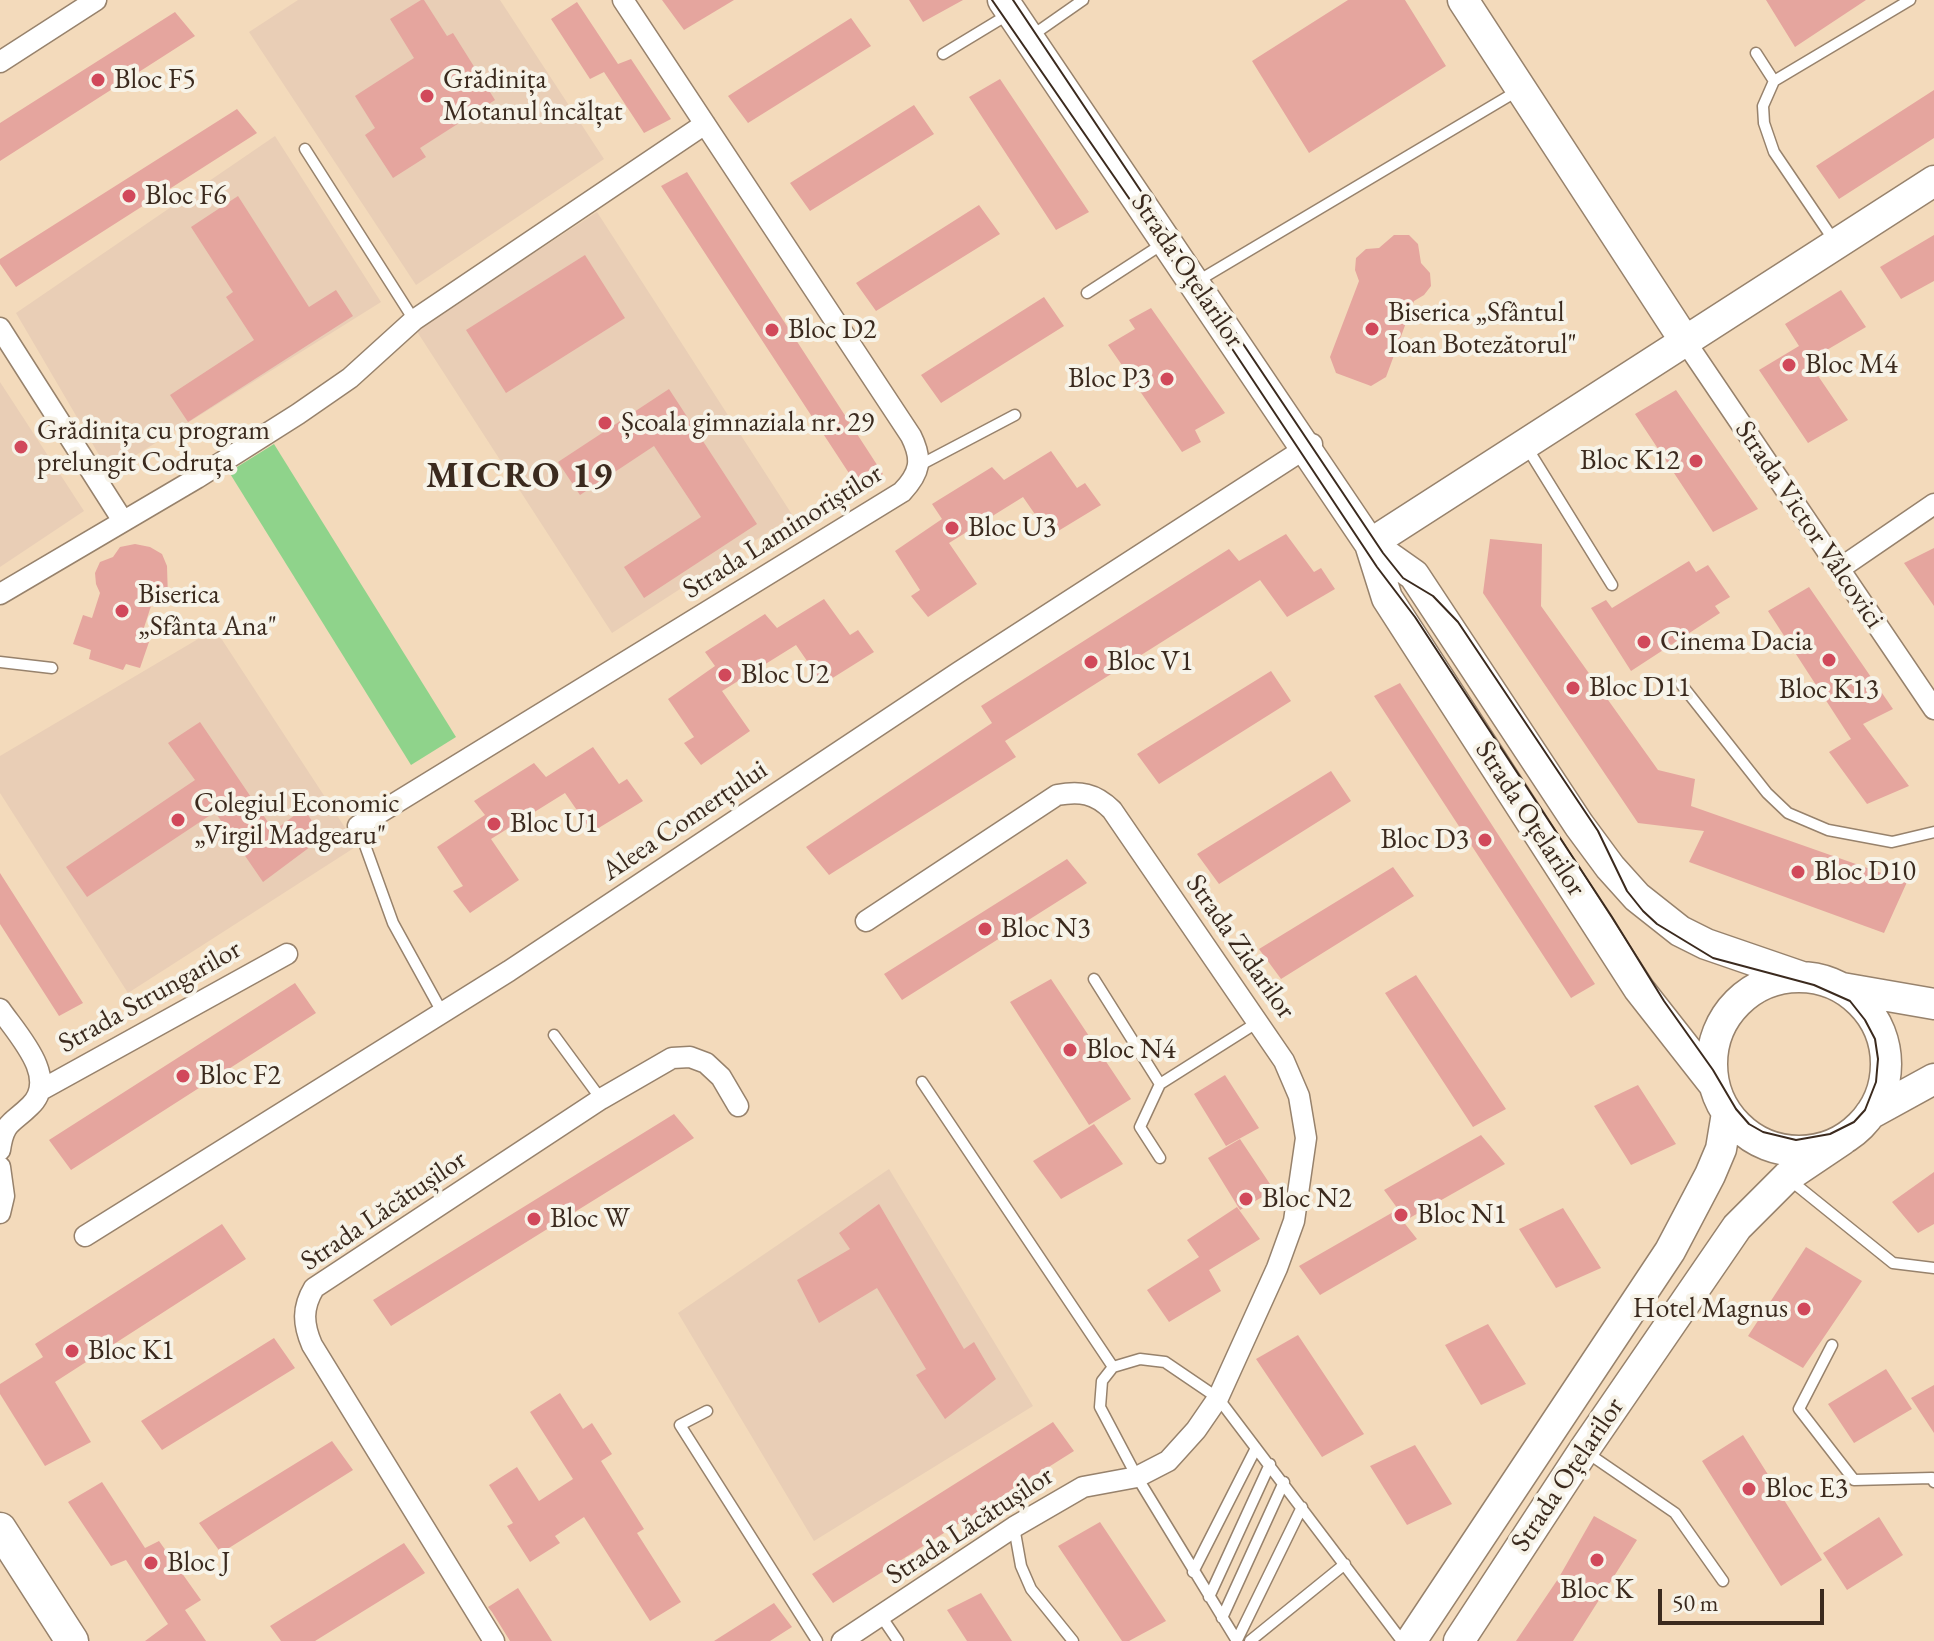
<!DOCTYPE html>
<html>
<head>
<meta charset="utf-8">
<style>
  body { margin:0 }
  #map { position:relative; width:1934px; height:1641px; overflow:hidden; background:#f3dabb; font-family:"EB Garamond",serif }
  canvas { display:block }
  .scale { position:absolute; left:1658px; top:1589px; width:166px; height:36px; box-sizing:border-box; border:4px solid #3b2a1e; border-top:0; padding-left:10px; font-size:24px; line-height:28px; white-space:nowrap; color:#3b2a1e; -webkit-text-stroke:6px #f7f3e8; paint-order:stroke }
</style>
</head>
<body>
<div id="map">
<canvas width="1934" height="1641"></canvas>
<div class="scale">50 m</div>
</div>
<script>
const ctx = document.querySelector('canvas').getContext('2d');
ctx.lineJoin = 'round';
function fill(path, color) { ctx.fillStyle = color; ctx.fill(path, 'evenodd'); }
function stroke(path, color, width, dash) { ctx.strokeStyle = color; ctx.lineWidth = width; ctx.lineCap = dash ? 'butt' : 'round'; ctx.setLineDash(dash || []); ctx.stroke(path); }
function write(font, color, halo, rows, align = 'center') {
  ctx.font = font + ' "EB Garamond",serif'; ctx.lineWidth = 8; ctx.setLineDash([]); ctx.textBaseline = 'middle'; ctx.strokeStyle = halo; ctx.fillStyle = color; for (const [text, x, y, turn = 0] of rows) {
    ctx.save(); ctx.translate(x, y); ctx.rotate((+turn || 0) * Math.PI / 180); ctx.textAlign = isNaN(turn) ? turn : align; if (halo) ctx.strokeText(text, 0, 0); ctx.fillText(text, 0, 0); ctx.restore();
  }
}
const built = new Path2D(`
  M298,0H500L604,159L416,285L249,32Z
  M275,136L381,302L109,472L16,313Z
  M597,212L793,516L612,633L416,330Z
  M0,382L84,511L0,567Z
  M215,629L357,846L128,993L0,793V756Z
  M889,1169L1033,1406L814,1541L678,1313Z`);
const green = new Path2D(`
  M274,444L456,737L411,765L229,472Z`);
const building = new Path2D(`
  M421,0H424L447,36L453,33L495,100L420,148L426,157L393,178L365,135L375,128L355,96L414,58L390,19Z
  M662,0H734L684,30Z
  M909,0H963L923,22Z
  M1348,0H1405L1446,66L1309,153L1252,61Z
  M1766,0H1866L1795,47Z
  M577,2L618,64L631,59L671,119L644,133L604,72L590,79L551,19Z
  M175,12L195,36L0,161V123Z
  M851,18L871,46L748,123L728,96Z
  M1000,79L1089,212L1056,230L969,97Z
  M1934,90V138L1839,199L1816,166Z
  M914,105L934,134L810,211L790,183Z
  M237,109L257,133L16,287L0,264V259Z
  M687,172L883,474L858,487L661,186Z
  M238,196L309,307L336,290L353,316L188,422L170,395L254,340L226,297L233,292L191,227Z
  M979,205L1000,234L876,311L856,283Z
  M1394,235H1409L1418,244L1421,263L1430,273L1431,286L1424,295L1414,301L1386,377L1371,386L1336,373L1330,357L1359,281L1355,270L1356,258L1366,249L1379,248Z
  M1934,235V281L1901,299L1880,267Z
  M585,255L625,318L506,393L466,330Z
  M1841,290L1866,327L1808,361L1848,420L1808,443L1759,370L1799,346L1785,324Z
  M1044,297L1064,326L941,403L921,375Z
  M1151,308L1225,413L1195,430L1201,442L1182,452L1108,345L1135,329L1129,320Z
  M669,389L757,524L644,598L624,567L701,517L654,446L580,495L558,462Z
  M1676,390L1758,509L1713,532L1635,414Z
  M1051,451L1077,488L1085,483L1101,505L1050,536L1023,497L949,543L977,584L928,617L911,596L920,590L895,551L942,519L932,504L992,467L1004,480Z
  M1286,534L1314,572L1321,568L1335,589L1287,617L1260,580L1005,741L1016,757L829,875L806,847L992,723L981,706L1229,549L1239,561Z
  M1490,539L1542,544L1541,606L1658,770L1695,779L1691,806L1907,882L1884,933L1689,862L1704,831L1638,823L1483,593Z
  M135,544L150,547L162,554L167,566L168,599L161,605L151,606L140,640L149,642L140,668L126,664L123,670L89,659L91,650L73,644L83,615L92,618L100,593L96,584L95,573L100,562L113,557L120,547Z
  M1934,548V606L1904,563Z
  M1689,561L1696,572L1708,565L1730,597L1715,606L1720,613L1631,671L1591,608L1606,600L1612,608Z
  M1809,587L1893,709L1863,724L1909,786L1867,804L1829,752L1851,739L1768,611Z
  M824,599L850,635L858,630L874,652L823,684L796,645L722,691L750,731L701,765L684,743L694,737L668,699L715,666L705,652L765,614L777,628Z
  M1271,671L1291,701L1159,784L1137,754Z
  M1400,683L1595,984L1571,998L1374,696Z
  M200,722L274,831L304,808L322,838L263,882L215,812L87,897L66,867L195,780L168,743Z
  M593,747L619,784L627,779L643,801L592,832L565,793L491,839L519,880L470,913L453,891L463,886L437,847L485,815L474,801L534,763L546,777Z
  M1331,771L1351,801L1219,884L1197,854Z
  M1067,859L1087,883L902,1000L884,974Z
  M1393,867L1414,896L1281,979L1259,949Z
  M0,873L83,1003L59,1016L0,924Z
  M1416,975L1506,1109L1473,1127L1385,993Z
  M1051,979L1131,1099L1089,1125L1010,1002Z
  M295,983L316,1013L71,1170L49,1140Z
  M1225,1075L1259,1128L1226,1146L1194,1094Z
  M1638,1085L1676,1144L1631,1165L1594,1106Z
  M674,1114L694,1138L391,1326L373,1300Z
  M1094,1124L1123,1164L1061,1199L1033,1161Z
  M1481,1135L1505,1164L1406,1220L1384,1190Z
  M1240,1139L1274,1190L1240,1210L1208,1158Z
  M1934,1172V1224L1918,1233L1892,1202Z
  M879,1204L964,1349L974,1342L996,1379L945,1419L916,1375L926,1369L877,1288L819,1323L797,1280L850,1249L839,1233Z
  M1237,1207L1260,1239L1209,1270L1221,1291L1169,1322L1147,1290L1199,1257L1187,1240Z
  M1563,1208L1601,1268L1556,1288L1519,1229Z
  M1395,1211L1417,1239L1320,1295L1299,1266Z
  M222,1224L246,1259L55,1382L91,1442L45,1466L0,1394V1384L43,1357L35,1344Z
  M1806,1247L1862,1281L1803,1368L1748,1336Z
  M1488,1324L1526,1384L1481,1405L1445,1345Z
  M1298,1335L1364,1434L1322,1457L1256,1359Z
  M274,1338L295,1368L162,1450L141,1421Z
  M1886,1369L1912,1409L1854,1443L1828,1404Z
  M1934,1385V1433L1911,1398Z
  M560,1393L583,1429L592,1423L612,1454L601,1461L644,1529L637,1533L681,1602L650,1621L584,1517L555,1536L560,1543L530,1562L507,1526L513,1523L489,1485L517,1467L539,1501L573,1479L530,1412Z
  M1053,1422L1074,1451L833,1603L812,1574Z
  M1743,1435L1822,1560L1781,1586L1702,1461Z
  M332,1441L353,1470L221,1553L199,1523Z
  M1415,1445L1452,1504L1407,1525L1370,1466Z
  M102,1482L145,1548L159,1541L201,1600L185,1610L206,1641H145L168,1624L126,1560L111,1566L68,1502Z
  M1594,1516L1637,1540L1573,1641H1516L1558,1579Z
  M1879,1517L1903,1555L1847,1590L1823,1553Z
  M1100,1522L1166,1621L1129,1641H1122L1058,1546Z
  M404,1543L425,1573L315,1641H281L270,1626Z
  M518,1588L552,1641H510L492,1612L488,1607Z
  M981,1593L1012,1641H967L947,1610Z
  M774,1603L792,1627L770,1641H714Z`);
const lane = new Path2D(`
  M1030,37L1083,0
  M1756,53L1774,81
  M943,54L1009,14
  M305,149L414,320
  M1835,242L1774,152L1764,123L1763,106L1774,81L1910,0
  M1196,282L1519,90
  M1087,293L1164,243
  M1526,446L1612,585
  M920,465L1015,415
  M0,662L52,668
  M1681,684L1767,793L1788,813L1828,830L1892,842L1934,832
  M358,826L393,923L442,1012
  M1094,979L1160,1084L1258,1022
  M554,1035L601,1099
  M922,1082L1113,1367
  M1160,1084L1140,1127L1160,1158
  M1790,1180L1893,1263L1934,1268
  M1832,1345L1799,1409L1854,1480L1932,1478L1934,1482
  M707,1411L680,1425L817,1641
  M1586,1452L1675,1513L1723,1581
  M1014,1527L1021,1566L1031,1589L1073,1641
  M1193,1572L1256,1448
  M1209,1597L1270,1464
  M881,1616L898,1641
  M1222,1618L1284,1482
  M1237,1640L1302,1507
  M1237,1641L1137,1477L1100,1407L1102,1381L1113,1367L1140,1359L1165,1362L1218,1398L1402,1641
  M1250,1641L1345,1564`);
const street = new Path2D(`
  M0,62L96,0
  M0,328L123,521
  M1685,341L1934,709
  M1839,569L1934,504
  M0,594L197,478L298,414L350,378L414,320L705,124
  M358,826L902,492C920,473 923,460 911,436L623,0
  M0,1009C17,1034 60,1078 30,1106C12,1124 4,1121 0,1150
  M41,1090L287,954
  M0,1167L4,1196L0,1213
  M85,1236L509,971L959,672L1312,444
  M494,1641L312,1345C303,1324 302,1308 314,1288L601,1099L672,1058L690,1057L706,1063L721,1077L738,1106
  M842,1641L1014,1527L1083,1487L1137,1477L1168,1461L1196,1430L1218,1398L1277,1268L1294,1221L1306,1138L1299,1096L1284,1061L1112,810C1095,793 1080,791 1057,795L866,921`);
const secondary = new Path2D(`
  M1003,0L1370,544L1387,598L1639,989L1712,1082
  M1463,0L1685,341
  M1370,544L1934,181
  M1370,544L1414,575L1579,825L1610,867L1637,897L1680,931L1706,944L1802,977
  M1712 1064a87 87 0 1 1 174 0a87 87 0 1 1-174 0Z
  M1842,988L1934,1004
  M1870,1114L1934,1079
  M1411,1641L1670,1251L1710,1175L1721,1149L1727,1113
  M1459,1641L1584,1450L1737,1227L1787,1177L1842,1140`);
const primary = new Path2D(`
  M0,1529L72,1641`);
const tram = new Path2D(`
  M992,0L1209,314L1377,567L1415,617L1612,917L1664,1001L1713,1070L1736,1109L1749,1124L1763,1132L1796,1140L1830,1134L1854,1122L1865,1110L1876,1082L1878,1059L1875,1039L1865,1020L1850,1001L1814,985L1713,958L1657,924L1643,911L1627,891L1598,831L1458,622L1433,596L1403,578L1383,553L1013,0`);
const markers = [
  [98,80,8,"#d1495b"],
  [427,96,8,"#d1495b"],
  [129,196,8,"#d1495b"],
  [1372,329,8,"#d1495b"],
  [772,330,8,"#d1495b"],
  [1789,365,8,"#d1495b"],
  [1167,379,8,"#d1495b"],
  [605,423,8,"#d1495b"],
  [21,447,8,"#d1495b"],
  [1696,461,8,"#d1495b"],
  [952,528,8,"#d1495b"],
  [122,611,8,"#d1495b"],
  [1644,642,8,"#d1495b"],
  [1829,660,8,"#d1495b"],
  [1091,662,8,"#d1495b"],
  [725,675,8,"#d1495b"],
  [1573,688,8,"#d1495b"],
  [178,820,8,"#d1495b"],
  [494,824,8,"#d1495b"],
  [1485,840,8,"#d1495b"],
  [1798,872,8,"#d1495b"],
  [985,929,8,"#d1495b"],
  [1070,1050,8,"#d1495b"],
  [183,1076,8,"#d1495b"],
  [1246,1199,8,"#d1495b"],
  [1401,1215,8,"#d1495b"],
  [534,1219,8,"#d1495b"],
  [1804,1309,8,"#d1495b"],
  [72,1351,8,"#d1495b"],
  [1749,1489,8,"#d1495b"],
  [1597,1560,8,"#d1495b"],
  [151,1563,8,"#d1495b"]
];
const poiNames = [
  ["Bloc F5",114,80],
  ["Grădinița",443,80],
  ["Motanul încălțat",443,112],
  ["Bloc F6",145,196],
  ["Biserica „Sfântul",1388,313],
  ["Ioan Botezătorul\"",1388,345],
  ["Bloc D2",788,330],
  ["Bloc M4",1805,365],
  ["Bloc P3",1151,379,"right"],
  ["Școala gimnaziala nr. 29",621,423],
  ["Grădinița cu program",37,431],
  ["prelungit Codruța",37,463],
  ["Bloc K12",1680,461,"right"],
  ["Bloc U3",968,528],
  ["Biserica",138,595],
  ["„Sfânta Ana\"",138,627],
  ["Cinema Dacia",1660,642],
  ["Bloc V1",1107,662],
  ["Bloc U2",741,675],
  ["Bloc D11",1589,688],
  ["Bloc K13",1829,690,"center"],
  ["Colegiul Economic",194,804],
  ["„Virgil Madgearu\"",194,836],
  ["Bloc U1",510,824],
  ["Bloc D3",1469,840,"right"],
  ["Bloc D10",1814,872],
  ["Bloc N3",1001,929],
  ["Bloc N4",1086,1050],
  ["Bloc F2",199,1076],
  ["Bloc N2",1262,1199],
  ["Bloc N1",1417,1215],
  ["Bloc W",550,1219],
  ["Hotel Magnus",1788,1309,"right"],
  ["Bloc K1",88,1351],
  ["Bloc E3",1765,1489],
  ["Bloc J",167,1563],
  ["Bloc K",1597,1590,"center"]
];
const streetNames = [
  ["Strada Oțelarilor",1187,271,56],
  ["Strada Victor Vâlcovici",1809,525,56],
  ["Strada Laminoriștilor",783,532,-32],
  ["Strada Oțelarilor",1530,819,57],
  ["Aleea Comerțului",685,821,-34],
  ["Strada Zidarilor",1240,947,55],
  ["Strada Strungarilor",150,997,-29],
  ["Strada Lăcătușilor",384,1211,-34],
  ["Strada Oțelarilor",1568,1475,-56],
  ["Strada Lăcătușilor",970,1526,-33]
];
const districtNames = [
  ["MICRO 19",520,477]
];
fill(built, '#e9ceb6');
fill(green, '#8fd38b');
fill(building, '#e5a59e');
stroke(lane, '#97826c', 13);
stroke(street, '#97826c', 23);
stroke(secondary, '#97826c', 33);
stroke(primary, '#97826c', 35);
stroke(lane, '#fff', 10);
stroke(street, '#fff', 20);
stroke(secondary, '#fff', 30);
stroke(primary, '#fff', 32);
stroke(tram, '#3b2a1e', 2);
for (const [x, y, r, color] of markers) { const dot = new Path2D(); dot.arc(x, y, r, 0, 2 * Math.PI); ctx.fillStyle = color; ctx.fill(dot); stroke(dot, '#f7f3e8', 3); }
write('28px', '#3b2a1e', '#f7f3e8', poiNames, 'left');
write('28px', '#3b2a1e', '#f7f3e8', streetNames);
ctx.letterSpacing = '2px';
write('bold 36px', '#3b2a1e', '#f7f3e8', districtNames);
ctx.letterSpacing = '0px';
</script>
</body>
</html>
